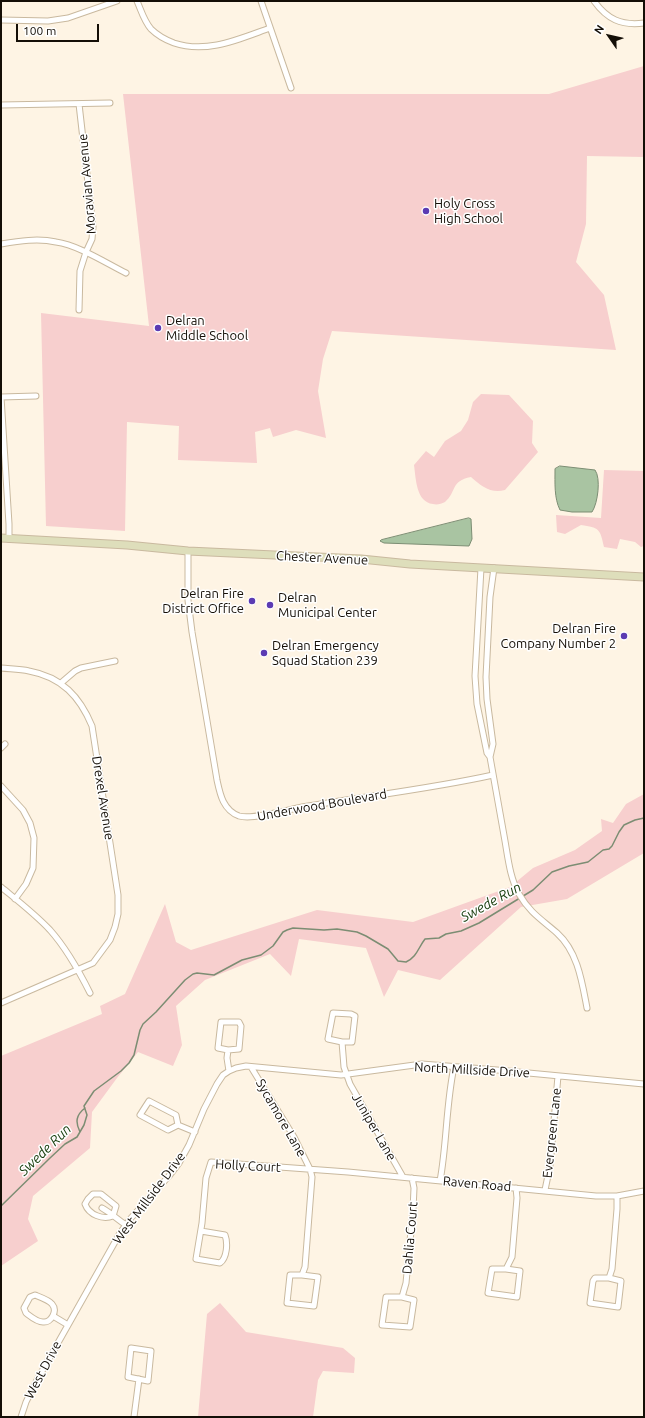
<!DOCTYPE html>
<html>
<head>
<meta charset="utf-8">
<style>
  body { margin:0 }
  #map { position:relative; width:645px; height:1418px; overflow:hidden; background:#fef4e4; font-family:Ubuntu,sans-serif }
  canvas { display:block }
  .frame { position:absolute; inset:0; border:2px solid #140e06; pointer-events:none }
  .north { position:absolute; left:589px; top:16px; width:40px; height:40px; -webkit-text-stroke:3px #fff; paint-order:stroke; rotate:304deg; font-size:11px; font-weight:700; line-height:16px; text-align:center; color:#140e06 }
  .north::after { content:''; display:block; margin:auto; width:14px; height:18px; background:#140e06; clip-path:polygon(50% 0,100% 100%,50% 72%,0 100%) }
  .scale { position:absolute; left:16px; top:24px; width:83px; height:18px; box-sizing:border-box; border:2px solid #140e06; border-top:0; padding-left:5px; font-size:12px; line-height:14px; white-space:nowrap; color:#140e06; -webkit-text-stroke:3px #fff; paint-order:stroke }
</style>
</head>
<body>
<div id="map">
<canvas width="645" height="1418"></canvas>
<div class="frame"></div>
<div class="north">N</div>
<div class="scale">100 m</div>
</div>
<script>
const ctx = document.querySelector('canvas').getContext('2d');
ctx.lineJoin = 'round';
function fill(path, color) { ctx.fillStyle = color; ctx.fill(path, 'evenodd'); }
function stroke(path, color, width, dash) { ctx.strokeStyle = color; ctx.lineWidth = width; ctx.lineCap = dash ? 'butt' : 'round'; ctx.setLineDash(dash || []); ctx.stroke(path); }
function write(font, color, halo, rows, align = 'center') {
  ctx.font = font + ' Ubuntu,sans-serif'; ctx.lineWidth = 3; ctx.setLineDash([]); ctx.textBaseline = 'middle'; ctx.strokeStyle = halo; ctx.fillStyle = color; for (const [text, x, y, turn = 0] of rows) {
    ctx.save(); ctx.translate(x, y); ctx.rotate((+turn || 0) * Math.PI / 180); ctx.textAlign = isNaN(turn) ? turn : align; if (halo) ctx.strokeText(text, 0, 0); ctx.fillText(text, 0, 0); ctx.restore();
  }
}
const green = new Path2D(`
  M644,66V157L587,156L586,224L576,262L604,295L616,350L332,331L323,359L318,391L326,438L296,430L273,437L270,428L255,432L257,463L178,460L179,426L127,422L125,531L46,526L41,313L149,326L123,94H549Z
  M481,394L509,395L533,421L532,443L538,452L505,490C491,494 481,486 471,477C450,481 457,492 445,502C441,504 437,505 433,504C416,502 416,479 414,465L426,451L434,457L445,441L461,431L468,420L473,402Z
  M604,470L644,471V546L641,547L635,542L620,539L617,549L604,547C600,528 599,528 581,525L565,534L557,532L556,515L601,518Z
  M644,794V853L567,899L521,907L440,980L398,970L384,997L366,948L299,939L291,976L270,954L205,980L176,1006L182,1045L173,1066L138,1052L117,1078L92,1112L90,1148L33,1196L28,1219L38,1241L1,1266V1056L102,1014L100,1006L125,994L165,904L176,942L191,950L317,910L413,922L510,887L533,868L575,850L602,831L601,819L613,823L626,804Z
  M220,1303L246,1332L343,1348L355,1358L354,1373L323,1371L318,1380L313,1417H198L207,1314Z`);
const water = new Path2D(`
  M560,466L595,470C601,478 598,503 592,512H572L560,510C554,498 555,483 555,469Z
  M469,518L471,519L472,539L469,546L384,543L380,541L381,540Z`);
const stream = new Path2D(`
  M80,1132C75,1122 76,1115 85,1108
  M1,1206L50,1158L65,1144L77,1137L84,1125L87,1115L84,1106L94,1091L121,1071L129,1063L134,1055L140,1030L143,1024L156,1012L185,980L193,974L197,973L214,975L242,960L261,955L273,946L283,932L287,930L293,928L324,930L337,929L357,932L366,936L388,949L398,961L406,962C417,957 418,948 425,939L439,938L446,934L461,931L479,923L533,890L552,872L569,866L588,862L603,850L609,849L612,846L619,832L624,825L635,820L644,818`);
const street = new Path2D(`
  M137,1C141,10 144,21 151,29C157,35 166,40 174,43C207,54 239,39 270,28
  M261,1L291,88
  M594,1C607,19 621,26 644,23
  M1,20L48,21L68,18L117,1
  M1,105L110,103
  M1,244C19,241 38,238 56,242C78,245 106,263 126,273
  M79,310L80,271L86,252L92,239L93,227L79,104
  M1,397L9,524V539
  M1,397L36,396
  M188,551V600L192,632L217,780C220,794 223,810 239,816C253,820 287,810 302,807C366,796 430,789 493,775
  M481,568L475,676L477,704L487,753L490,757C495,785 500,813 505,841C508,858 510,878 519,894C530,913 541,919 557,933C578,952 582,982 587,1008
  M1,668C10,669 20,669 29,671C62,677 80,697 92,726L118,895V914L115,927L110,940L93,963L1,1003
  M61,683L75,671L81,668L115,661
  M1,748L5,744
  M490,757L493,744L487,699L486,677L490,597L494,568
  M1,786L23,810L30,823L34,838L33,868L26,884L15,899
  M1,887C18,901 35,914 50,930C67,949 79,971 90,993
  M333,1013L351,1014L355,1016L352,1042H342L328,1039Z
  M221,1022H239L241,1026L239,1049L228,1050L218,1048Z
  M342,1042L344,1067L350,1084L403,1177
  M228,1050L227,1058L229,1071
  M251,1067L294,1137L310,1169L312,1177L305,1267L302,1275H290L287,1303L314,1306L318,1277L302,1275
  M178,1125L168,1130L140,1115L149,1101L176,1115L178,1125L195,1132
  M440,1181C447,1143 446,1104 454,1067
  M545,1190L550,1166L558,1076
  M93,1194H101L116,1206L113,1216C103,1220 89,1215 85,1204L88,1199Z
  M102,1208C111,1213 117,1219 126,1225
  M201,1231L225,1235C228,1243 227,1258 220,1263L196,1259L202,1223L206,1178L211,1162L348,1172L596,1196H617L644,1191
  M506,1269L520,1271L517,1297L488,1293L492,1269H506L512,1257L517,1198L516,1188
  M609,1278L621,1281L618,1307L590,1303L593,1281L595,1278H609L612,1269L617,1209V1196
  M35,1295C40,1297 49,1300 52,1304C58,1311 51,1323 43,1322C37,1322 30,1316 26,1313L24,1308L30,1297Z
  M386,1297H402L414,1300L410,1327L382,1325Z
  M402,1297L406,1283L413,1210L414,1188L412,1178
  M53,1316L68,1325
  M131,1348L151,1351L148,1381L128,1377Z
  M21,1417L26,1402L37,1380L120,1233L131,1218L169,1176L179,1163L189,1145L204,1109L217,1084L223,1075L229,1071L236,1068L246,1066L341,1075L422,1064L497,1070L644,1084
  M134,1417L139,1379`);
const secondary = new Path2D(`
  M1,538L127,545L188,551L361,559L410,564L644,577`);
const markers = [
  [426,211,4,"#5b3bb3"],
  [158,328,4,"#5b3bb3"],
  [252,601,4,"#5b3bb3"],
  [270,605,4,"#5b3bb3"],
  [624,636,4,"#5b3bb3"],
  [264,653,4,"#5b3bb3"]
];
const streetNames = [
  ["Moravian Avenue",87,184,-95],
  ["Chester Avenue",322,558,3],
  ["Drexel Avenue",103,798,81],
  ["Underwood Boulevard",322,805,-10],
  ["North Millside Drive",472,1070,3],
  ["Sycamore Lane",281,1118,60],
  ["Juniper Lane",374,1127,60],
  ["Evergreen Lane",552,1133,-84],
  ["Holly Court",248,1166,3],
  ["Raven Road",477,1184,5],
  ["West Millside Drive",149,1198,-53],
  ["Dahlia Court",410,1238,-85],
  ["West Drive",43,1370,-62]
];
const poiNames = [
  ["Holy Cross",434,204],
  ["High School",434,219],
  ["Delran",166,321],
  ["Middle School",166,336],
  ["Delran Fire",244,594,"right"],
  ["District Office",244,609,"right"],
  ["Delran",278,598],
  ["Municipal Center",278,613],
  ["Delran Fire",616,629,"right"],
  ["Company Number 2",616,644,"right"],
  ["Delran Emergency",272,646],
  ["Squad Station 239",272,661]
];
const waterNames = [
  ["Swede Run",491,902,-29],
  ["Swede Run",45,1150,-44]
];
fill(green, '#f7cfce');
fill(water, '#a9c4a2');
stroke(water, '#7c8d73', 1);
stroke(stream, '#7c8d73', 1.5);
stroke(street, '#c9b99f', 7);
stroke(secondary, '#c9b99f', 9);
stroke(street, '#fff', 5);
stroke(secondary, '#dedebb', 7);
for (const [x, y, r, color] of markers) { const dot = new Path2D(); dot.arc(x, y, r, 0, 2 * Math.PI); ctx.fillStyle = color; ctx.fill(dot); stroke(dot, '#fff', 1.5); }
write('13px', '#140e06', '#fff', streetNames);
write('13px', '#140e06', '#fff', poiNames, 'left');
write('italic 14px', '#1c4011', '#fff', waterNames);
</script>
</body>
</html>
